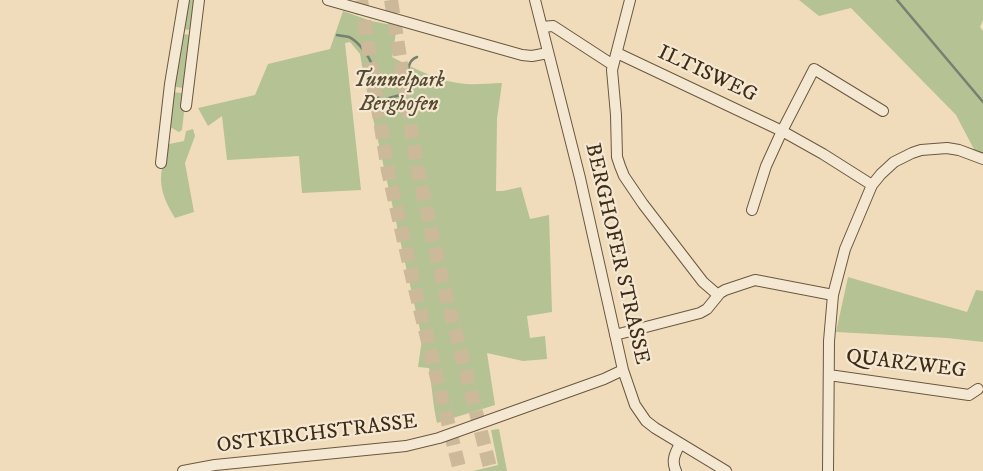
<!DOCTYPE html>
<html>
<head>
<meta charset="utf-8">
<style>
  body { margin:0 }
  canvas { display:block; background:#f0dcba }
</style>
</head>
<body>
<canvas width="983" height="471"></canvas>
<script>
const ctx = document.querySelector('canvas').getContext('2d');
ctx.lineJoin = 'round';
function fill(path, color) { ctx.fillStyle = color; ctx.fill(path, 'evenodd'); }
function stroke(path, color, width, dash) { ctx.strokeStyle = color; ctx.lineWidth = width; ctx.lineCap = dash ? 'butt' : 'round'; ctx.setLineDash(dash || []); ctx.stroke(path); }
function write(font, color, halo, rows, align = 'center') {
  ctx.font = font + ' "IM FELL DW Pica",serif'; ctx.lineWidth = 4.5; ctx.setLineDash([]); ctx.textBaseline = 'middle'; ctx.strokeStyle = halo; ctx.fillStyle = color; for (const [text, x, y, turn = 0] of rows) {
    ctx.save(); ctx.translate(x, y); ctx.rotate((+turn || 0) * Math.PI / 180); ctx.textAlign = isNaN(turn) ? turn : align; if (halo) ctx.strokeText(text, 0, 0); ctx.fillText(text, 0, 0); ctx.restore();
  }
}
const green = new Path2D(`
  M186,0H197L192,29L187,30L182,27Z
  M799,0H983V20L980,27L983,31V157L977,155L956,115L851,8L819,16Z
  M343,11L371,21L397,26L392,57C415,69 440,82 466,84C478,85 490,83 502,83L497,119L496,191H503L521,187L530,219L549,215L552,312L527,316L530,338L545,336L547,359L523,361L487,353L495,405L437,423C433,405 432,387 429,368L418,367L422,339L365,82L360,54L350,42L345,43L361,190L302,193L299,156L227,160L222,116L208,126L198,108L255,95L268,64L330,49Z
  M180,34L192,35L186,84L183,88L176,87L173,81Z
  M172,92L183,93L186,95L182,130L179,132L170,127Z
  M193,129L195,136L185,163L194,212L175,218C157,189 158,175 169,144L184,141L186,131Z
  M848,277L967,312L976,290L983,291V342L947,338L836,332Z
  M499,429L507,471H473L498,465L491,430Z`);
const stream = new Path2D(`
  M897,0L983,102
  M337,35C341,36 345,36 349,37C358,41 369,56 372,65C375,76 372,90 380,100
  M389,98L404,94L410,89C409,77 404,62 417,57`);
const highwayTunnel = new Path2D(`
  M361,0L388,171L414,285L460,471
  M391,0L417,166L442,279L491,471`);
const minor = new Path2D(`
  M328,0L522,55L532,56L548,53
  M535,0L580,178L623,370L635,405L646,421L655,428L726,471
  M630,0L612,70L616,115L617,157L620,166L624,176L643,204L703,282L718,295
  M542,27L553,26L613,65
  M617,53L782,131L823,154L872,185
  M186,106L199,0
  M161,163L170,84L184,0
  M752,210L766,166L782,131L814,69L883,111
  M615,335L700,313L707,309L720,293L725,290L755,280L833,295
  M829,375L969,395L978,389
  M183,471L215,465L406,446L439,438L604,379L623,370
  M676,471C671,461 675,453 680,444
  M828,471L829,341L833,295L845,249L872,185L881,174L894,162L912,153L921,150L947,148L959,150L983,159`);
const streetNames = [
  ["ILTISWEG",707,75,25],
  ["BERGHOFER STRASSE",616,254,77],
  ["QUARZWEG",906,365,7],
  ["OSTKIRCHSTRASSE",317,435,-7]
];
const parkNames = [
  ["Tunnelpark",399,82],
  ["Berghofen",399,106]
];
fill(green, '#b5c293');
stroke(stream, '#758272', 2.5);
stroke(highwayTunnel, '#ccb99a', 14, [14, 7]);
stroke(minor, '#6a5841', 12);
stroke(minor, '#f5e8d2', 10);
write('21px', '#3e2c19', '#f5e8d2', streetNames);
write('italic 21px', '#564a31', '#f5e8d2', parkNames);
</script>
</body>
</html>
